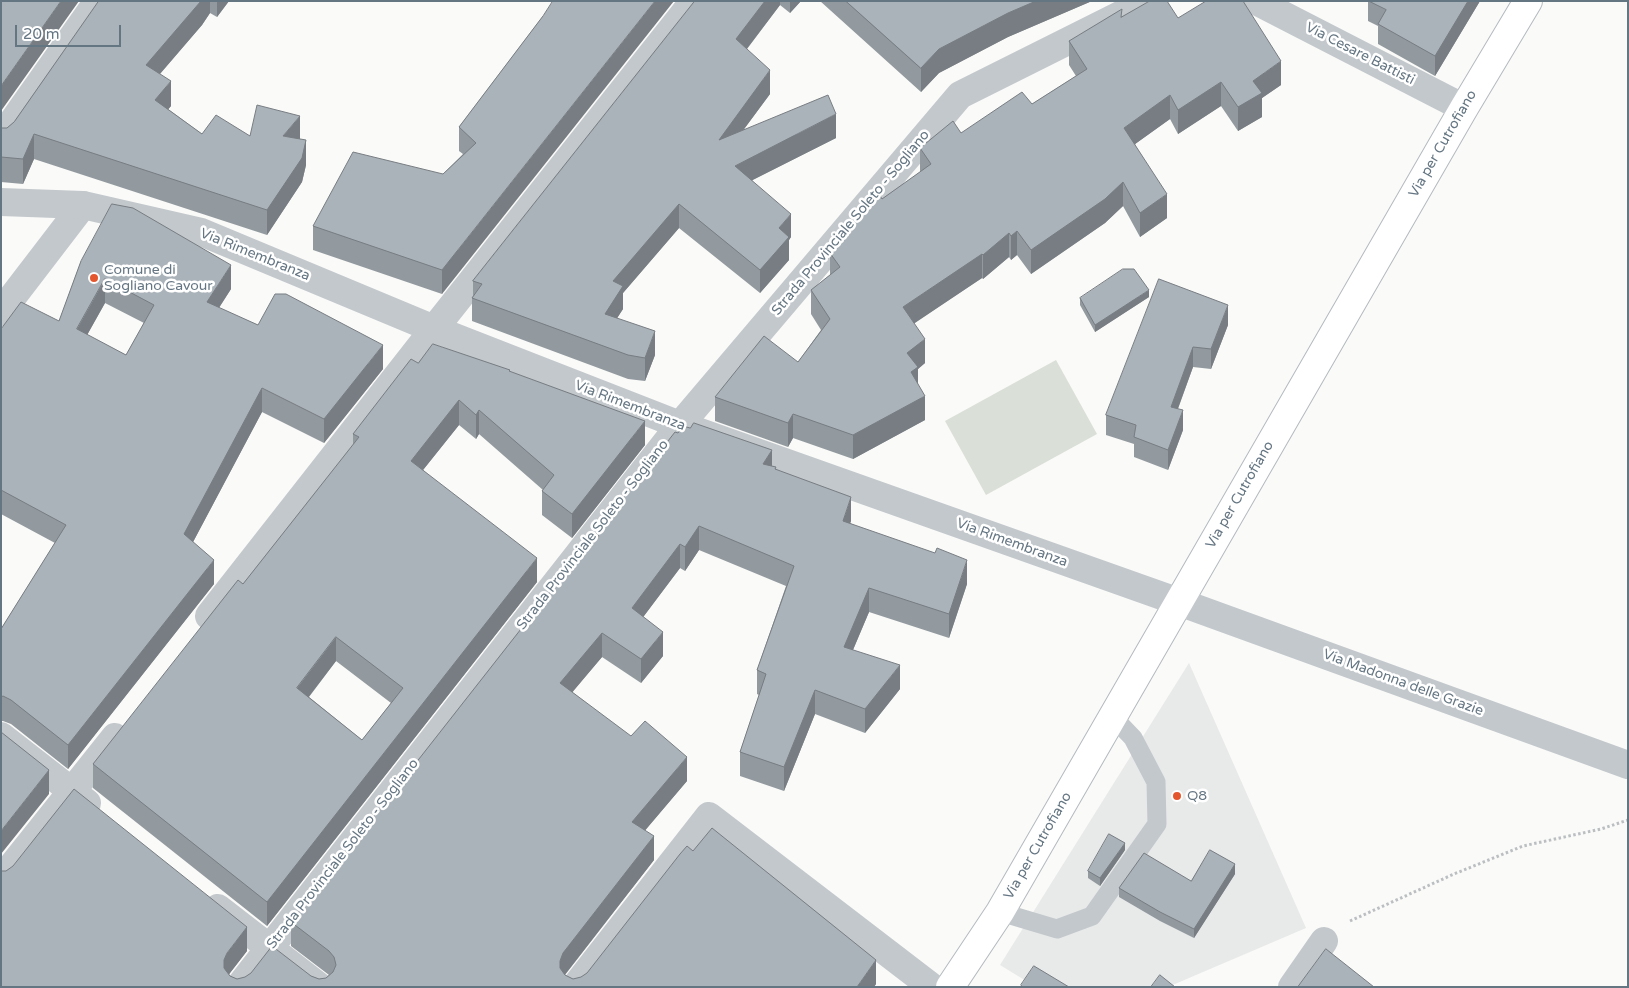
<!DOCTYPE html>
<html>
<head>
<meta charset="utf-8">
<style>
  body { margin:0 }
  #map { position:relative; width:1629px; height:988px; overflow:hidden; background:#fafaf8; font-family:"Varela Round",sans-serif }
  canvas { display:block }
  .frame { position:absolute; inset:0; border:2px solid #657683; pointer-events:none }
  .scale { position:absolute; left:15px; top:25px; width:106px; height:22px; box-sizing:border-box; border:2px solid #657683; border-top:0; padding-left:6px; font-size:15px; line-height:18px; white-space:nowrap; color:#657683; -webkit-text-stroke:4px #fff; paint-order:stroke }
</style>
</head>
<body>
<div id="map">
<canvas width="1629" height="988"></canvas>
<div class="frame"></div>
<div class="scale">20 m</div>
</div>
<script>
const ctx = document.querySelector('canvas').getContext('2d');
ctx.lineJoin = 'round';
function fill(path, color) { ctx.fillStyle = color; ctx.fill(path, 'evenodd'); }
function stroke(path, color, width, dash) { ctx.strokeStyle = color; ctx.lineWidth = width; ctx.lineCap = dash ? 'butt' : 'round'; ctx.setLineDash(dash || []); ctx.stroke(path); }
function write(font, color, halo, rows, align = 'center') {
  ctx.font = font + ' "Varela Round",sans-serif'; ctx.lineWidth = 5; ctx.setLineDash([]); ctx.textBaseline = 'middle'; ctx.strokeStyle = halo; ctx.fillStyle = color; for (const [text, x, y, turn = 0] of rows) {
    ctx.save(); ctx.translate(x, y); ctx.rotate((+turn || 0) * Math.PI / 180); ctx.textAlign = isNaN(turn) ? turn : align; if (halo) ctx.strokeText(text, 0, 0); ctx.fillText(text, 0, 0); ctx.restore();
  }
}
const built = new Path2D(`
  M1189,663L1306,928L1168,987H1036L1000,965Z`);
const green = new Path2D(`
  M1056,360L1097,434L986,495L945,421Z`);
const path = new Path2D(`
  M1350,921L1454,874L1523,846L1601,829L1628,820`);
const service = new Path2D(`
  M1000,912L1057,929L1092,916L1157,824L1156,782L1133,738L1112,716`);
const minor = new Path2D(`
  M1256,1L1464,108
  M1,138L98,1
  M1,312L83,205
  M1179,602L1628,765
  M209,616L434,329L694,1
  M1,736L87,803
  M1,880L115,737
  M218,908L320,987
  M239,987L680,425L960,95L1148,1
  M575,987L709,816L932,987
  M1292,987L1324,941`);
const tertiary = new Path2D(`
  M1,202L83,205L201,232L434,329L680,425L1179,602`);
const secondary = new Path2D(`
  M950,987L1000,912L1464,108L1528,1`);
const wall = new Path2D(`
  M99,1H229L217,17L210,13L202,25L160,74L171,106L168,109L202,134L300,139L306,165L302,182L267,235L34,159L23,184L1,182V128H7L14,122Z
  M695,1H801L790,13L780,5L747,49L770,94L744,129L836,138L752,180L791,237L789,240V260L760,293L679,228L623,293V309L617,318L655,355L645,381L628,379L472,321V298L473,296V281Z
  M820,1H1092L1008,37L939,73L921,92Z
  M1368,1H1480L1435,76L1378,44V26L1368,21Z
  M543,16L442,294L313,250V226L443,174L463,154L459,151V127Z
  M1122,16L1178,18L1281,85L1262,98V117L1238,131L1221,106L1178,134L1170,119L1135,144L1167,218L1140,237L1123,206L1105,223L1031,274L1017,255L1011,260L1009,257L983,279L982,278L914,323L925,363L918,369V384L925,420L853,459L793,438L788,447L715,421V397L798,362L821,330L811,314V290L830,275V253L882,199L920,172V148L961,133L1032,104L1076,76L1069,65V41Z
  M81,261L231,289L219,308L258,325L383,369L324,443L262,412L193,542L214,584L68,769L11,724L3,721H1V629L55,543L1,514V329L59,321ZM105,303L144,323L126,355L87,335Z
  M1159,279L1228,325L1211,369L1193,367L1178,409L1183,430L1168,470L1134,457V444L1106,435V415Z
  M1149,297L1095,332L1080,305V298Z
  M418,363L510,372L645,445L572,538L542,515V491L543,490L479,434L476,439L459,425L423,470L537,582L267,926L93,788V764L243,584L353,446V434ZM336,661L391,703L362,740L309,697Z
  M772,466L851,521L850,523L967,584L949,638L869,612L853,650L900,689L865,733L815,714L784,791L740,776V752L759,695L757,694V670L786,586L699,550L685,571L680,568L643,617L663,656L641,683L602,657L572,692L687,781L645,830L654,860L565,975L573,979L876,984L874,987H1L247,951L229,974L230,976L237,979L311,976L319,979L326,978L329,975L291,946V922L563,579L596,539V533Z
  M1125,850L1100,886L1088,878V871Z
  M1235,874L1194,938L1160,921L1119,897V888L1191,881Z`);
const shadedWall = new Path2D(`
  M61,1H79L1,111V86Z
  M201,1H210V13L202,25L146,90V65Z
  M217,1H229L217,17Z
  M655,1H674L442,294V270Z
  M765,1H780V5L736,63V39Z
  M790,1H801L790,13Z
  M1036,1H1092L1008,37L939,73L921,92V68L939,49L1008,13Z
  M1468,1H1480L1435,76V56Z
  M1281,61V85L1262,98V117L1238,131V107L1253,81Z
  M770,70V94L719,163V140Z
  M171,81V106L155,125V100Z
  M1221,82V106L1178,134V110Z
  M1170,95V119L1124,152V128Z
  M836,114V138L735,189V166Z
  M300,116V141L283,136Z
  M34,134V159L23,184V159Z
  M306,140V165L302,182L267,235V210Z
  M1123,182V206L1105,223L1031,274V250Z
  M1167,194V218L1140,237V213Z
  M679,204V228L623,293V309L605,337V314L613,281Z
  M791,214V237L789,240V260L760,293V270L779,228Z
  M1017,231V255L1011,260V236Z
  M1009,233V257L983,279V255Z
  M982,254V278L903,331V307Z
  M231,265V289L207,326V302Z
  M105,279V303L77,353V329Z
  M1149,290V297L1095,332V325Z
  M1228,305V325L1211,369V349Z
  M655,331V355L645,381V358Z
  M925,339V363L918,369V391L911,396L907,353Z
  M383,345V369L324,443V419Z
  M1193,347V367L1171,427V407Z
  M262,388V412L184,559V534Z
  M925,396V420L853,459V435Z
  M459,400V425L411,485V461Z
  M479,410V434L476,439V415Z
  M1183,410V430L1168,470V450Z
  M793,414V438L788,447V423Z
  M645,421V445L572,538V514Z
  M772,450V474L763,464Z
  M851,497V521L843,544V521Z
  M699,526V550L685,571V547Z
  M680,544V568L632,632V608Z
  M537,558V582L267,926V902Z
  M214,560V584L68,769V745Z
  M967,560V584L949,638V614Z
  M869,588V612L844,671V647Z
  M663,632V656L641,683V659Z
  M602,633V657L560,707V683Z
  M336,637V661L297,712V688Z
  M900,665V689L865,733V709Z
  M815,690V714L784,791V767Z
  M687,757V781L632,846V822Z
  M49,770V794L1,854V831Z
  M654,836V860L563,977L560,985V961L563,953Z
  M1125,843V850L1100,886V878Z
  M1235,864V874L1194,938V929Z
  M247,927V951L227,977L224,984V960L227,953Z
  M876,960V984L874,987H857Z`);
const building = new Path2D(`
  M1,1H61L1,86Z
  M99,1H201L146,65L171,81L155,100L202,134L216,115L250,136L257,105L300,116L283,136L306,140L302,158L267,210L34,134L23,159L1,157V128H7L14,122Z
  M553,1H655L442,270L313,226L353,152L443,174L476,143L459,127L543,16Z
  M695,1H765L736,39L770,70L719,140L828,95L836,114L735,166L791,214L779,228L789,237L760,270L679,204L613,281L623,286L605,314L655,331L645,358L628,355L472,298L482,284L473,281Z
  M846,1H1036L1008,13L939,49L921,68Z
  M1150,1H1167L1178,18L1206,1H1243L1281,61L1253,81L1262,93L1238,107L1221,82L1178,110L1170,95L1124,128L1167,194L1140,213L1123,182L1105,199L1031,250L1017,231L1011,236L1009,233L983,255L982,254L903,307L925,339L907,353L918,367L911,372L925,396L853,435L793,414L788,423L715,397L764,336L798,362L830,319L811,290L840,267L830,253L879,194L882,199L931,164L920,148L953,121L961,133L1022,92L1032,104L1087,69L1069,41L1122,9L1121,17Z
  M1369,1H1468L1435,56L1378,24L1386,10Z
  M112,204L133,208L231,265L207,302L258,325L275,294H286L383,345L324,419L262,388L184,534L214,560L68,745L11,700L3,696L1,697V629L66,525L1,490V329L21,302L59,321L81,261ZM105,279L154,305L126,355L77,329Z
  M1123,269H1134L1149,290L1095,325L1080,298Z
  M1159,279L1228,305L1211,349L1193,347L1171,407L1183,410L1168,450L1134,437L1136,425L1106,415Z
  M433,344L510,370L509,371L645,421L572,514L542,491L554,475L479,410L476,415L459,400L411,461L537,558L267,902L93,764L238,580L243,584L359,437L353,434L411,359L418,363ZM336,637L403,688L362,740L297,688Z
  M694,423L772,450L763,464L776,467L775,469L851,497L843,521L935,553L937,548L967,560L949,614L869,588L844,647L900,665L865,709L815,690L784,767L740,752L766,674L757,670L794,566L699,526L685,547L680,544L632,608L663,632L641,659L602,633L560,683L631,736L645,721L687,757L632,822L654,836L563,953L560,961V968L565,975L573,979L581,977L587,973L680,854L687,846L693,851L712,828L876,960L857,987H1V871H6L13,866L74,789L247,927L227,953L224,960V968L230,976L237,979L245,977L251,973L272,946L311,976L319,979L326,978L333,972L336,965L334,957L329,951L291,922L561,578L563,579L599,536L596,533L675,432L678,433L683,426L690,428Z
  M1,732L49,770L1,831Z
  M1109,834L1125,843L1100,878L1088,871Z
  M1210,850L1235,864L1194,929L1160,912L1119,888L1144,853L1191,881Z
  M1326,949L1374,987H1298Z
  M1034,966L1069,987H1022L1021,985Z
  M1160,975L1175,987H1151Z`);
const markers = [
  [94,278,5,"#e4572e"],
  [1177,796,5,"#e4572e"]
];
const streetNames = [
  ["Via Cesare Battisti",1360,54,27],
  ["Via per Cutrofiano",1443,144,-60],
  ["Strada Provinciale Soleto - Sogliano",851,223,-50],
  ["Via Rimembranza",255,255,22],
  ["Via Rimembranza",630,406,21],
  ["Via per Cutrofiano",1240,495,-60],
  ["Strada Provinciale Soleto - Sogliano",593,535,-52],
  ["Via Rimembranza",1012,543,20],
  ["Via Madonna delle Grazie",1403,683,20],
  ["Via per Cutrofiano",1038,846,-60],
  ["Strada Provinciale Soleto - Sogliano",343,854,-52]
];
const poiNames = [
  ["Comune di",104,270],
  ["Sogliano Cavour",104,286],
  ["Q8",1187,796]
];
fill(built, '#e8e9e9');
fill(green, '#dadfd7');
stroke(secondary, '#b3babf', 30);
stroke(path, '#bbbfc2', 3, [2.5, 2.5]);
stroke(service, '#c3c8cc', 19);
stroke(minor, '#c3c8cc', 28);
stroke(tertiary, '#c3c8cc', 28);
stroke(secondary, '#fff', 28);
fill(wall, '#929a9f');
fill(shadedWall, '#777d82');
fill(building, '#aab3b9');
stroke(building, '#777d82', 1);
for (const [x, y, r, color] of markers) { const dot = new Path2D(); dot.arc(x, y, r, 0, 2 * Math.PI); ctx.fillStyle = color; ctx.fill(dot); stroke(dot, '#fff', 2); }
write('14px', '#657683', '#fff', streetNames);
write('14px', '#657683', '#fff', poiNames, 'left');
</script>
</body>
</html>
